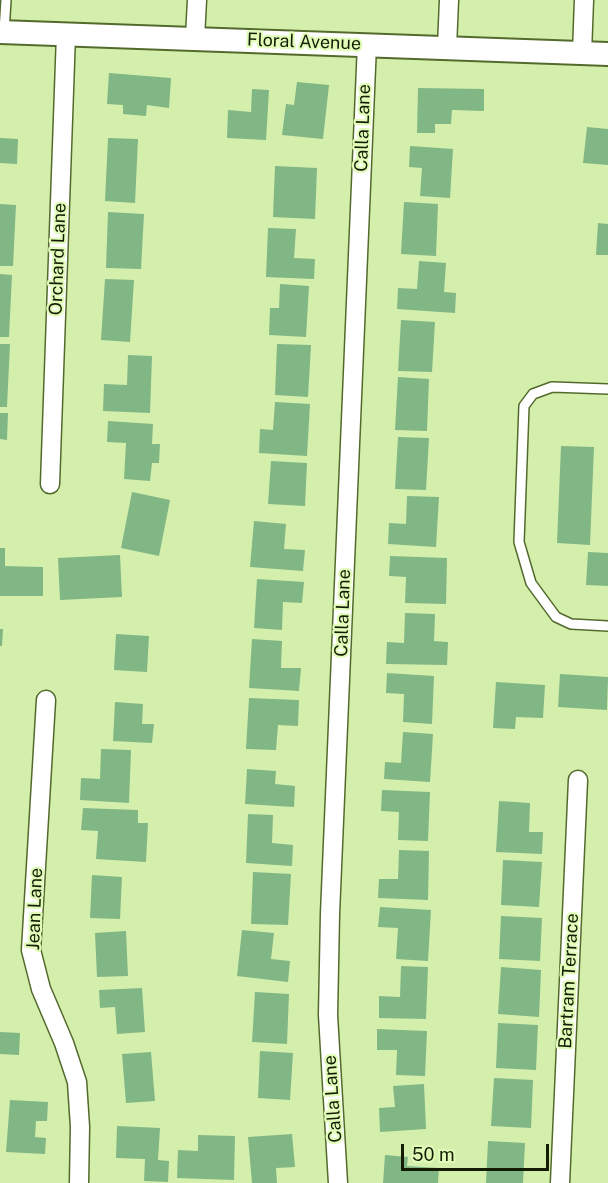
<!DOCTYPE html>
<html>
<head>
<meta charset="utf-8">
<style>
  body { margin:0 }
  #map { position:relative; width:608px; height:1183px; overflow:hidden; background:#d4efac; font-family:"Public Sans",sans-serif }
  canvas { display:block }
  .scale { position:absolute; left:401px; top:1144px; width:148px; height:27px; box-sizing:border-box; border:3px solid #141d04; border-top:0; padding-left:8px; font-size:18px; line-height:21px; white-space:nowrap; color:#141d04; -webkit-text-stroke:4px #e1fcb9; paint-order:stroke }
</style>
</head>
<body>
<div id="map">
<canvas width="608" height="1183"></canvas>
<div class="scale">50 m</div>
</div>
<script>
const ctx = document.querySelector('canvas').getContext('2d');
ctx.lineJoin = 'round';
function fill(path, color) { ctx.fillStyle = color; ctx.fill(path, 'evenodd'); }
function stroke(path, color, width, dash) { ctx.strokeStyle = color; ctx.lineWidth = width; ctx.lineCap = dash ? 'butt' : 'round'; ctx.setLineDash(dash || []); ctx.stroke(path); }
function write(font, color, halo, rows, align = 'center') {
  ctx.font = font + ' "Public Sans",sans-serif'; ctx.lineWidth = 4.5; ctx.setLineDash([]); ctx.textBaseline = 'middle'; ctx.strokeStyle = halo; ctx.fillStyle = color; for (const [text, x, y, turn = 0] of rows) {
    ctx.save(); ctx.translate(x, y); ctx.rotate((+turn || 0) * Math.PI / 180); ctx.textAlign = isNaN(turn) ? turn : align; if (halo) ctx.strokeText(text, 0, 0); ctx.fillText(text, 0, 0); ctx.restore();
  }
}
const building = new Path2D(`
  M109,73L171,78L169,108L147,105L146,116L123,114V105L107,104Z
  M297,82L329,85L323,139L282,135L286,104L294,105Z
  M418,88L484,89V111L452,110L451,124H435V133H417Z
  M252,89L269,90L266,140L227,138L228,110L251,112Z
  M587,127L608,129V165L583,163Z
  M0,138L18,139L17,164L0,163Z
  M108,138L138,139L135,203L105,201Z
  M410,146L453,149L450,198L420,196L422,168L409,167Z
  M275,166L317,168L315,219L273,217Z
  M404,202L438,204L436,256L401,254Z
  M0,204L16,205L13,266H0Z
  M108,212L144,214L141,269L106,268Z
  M598,223L608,224V255H596Z
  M268,228L296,229L294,258L315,259L314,279L266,277Z
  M419,261L446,263L444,292L456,293L455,313L397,309L398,288L417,289Z
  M0,274L12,275L9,337H0Z
  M105,279L134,280L130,342L101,340Z
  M280,284L309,286L306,337L269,335L270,308H279Z
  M401,320L435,322L432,372L398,371Z
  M0,344H10L7,407H0Z
  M277,344L311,345L308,397L275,395Z
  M128,355L152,356L150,413L103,411L104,384L127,385Z
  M398,377L429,379L427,431L395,430Z
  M275,402L310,404L307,456L259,453L260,429L273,430Z
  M0,413H8L7,440L0,439Z
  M108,421L153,424L152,444H160L159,463H152L150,481L124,479L126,443L107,442Z
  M398,437L429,438L426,490L395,489Z
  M561,446L594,447L590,545L557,543Z
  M271,461L307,463L305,506L268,504Z
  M132,492L170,500L159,556L121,548Z
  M407,496L439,497L436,547L388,544L389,523L406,524Z
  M254,521L286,524L284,549L305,550L303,571L250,567Z
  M0,548H5V566L43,567V596H0Z
  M588,552L608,553V586L586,585Z
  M120,555L122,597L60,600L58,558Z
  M390,556L447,558L446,604L405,603L406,577L389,576Z
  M257,579L304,582L302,603L283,602L282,630L254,628Z
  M405,613L435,614L434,641L448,642L447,665L386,664L387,642L404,643Z
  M0,629H3L2,646H0Z
  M116,634L149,636L147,672L114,670Z
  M252,639L282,641L281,668H301L299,691L249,688Z
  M387,673L434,676L432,724L403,722L404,694L386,693Z
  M560,674L608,677L607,710L558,707Z
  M496,682L545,685L543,718L516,717L515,729L493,728Z
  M249,698L299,700L298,726L278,725L276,750L246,749Z
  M115,702L143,704L142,724H154L152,743L113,741Z
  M403,732L433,734L430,782L384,779L385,762L401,763Z
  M101,749L131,750L129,803L80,800L81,778L100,779Z
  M247,769L276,771L275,784L295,786L294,807L245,804Z
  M382,790L430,792L428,841L398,840L399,812L381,811Z
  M499,801L530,803L529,832H543L542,854L496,852Z
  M83,808L138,810V823H148L146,862L96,859L98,831L81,830Z
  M248,814L273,815L272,843L293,845L292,866L246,863Z
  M399,850L429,851L428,900L378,898L379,879H398Z
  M503,860L542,862L539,907L501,905Z
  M253,872L291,874L288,925L251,924Z
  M92,875L122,877L120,919L90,918Z
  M380,907L431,910L428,961L396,959L398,928L378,927Z
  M501,916L542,918L540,961L499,959Z
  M242,930L274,933L271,959L290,961L288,982L237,976Z
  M126,931L128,976L97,977L95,933Z
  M401,966L428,967L426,1019L379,1018V996L400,997Z
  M501,967L541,970L539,1017L498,1014Z
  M142,988L145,1032L117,1034L115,1007L100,1008L99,990Z
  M255,992L289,994L287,1044L252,1042Z
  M498,1023L538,1025L536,1070L496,1068Z
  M377,1029L427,1031L425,1076L396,1075L397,1050H377Z
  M0,1032L20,1033L19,1055L0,1054Z
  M260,1051L293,1053L290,1100L258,1098Z
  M151,1052L155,1101L126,1103L122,1054Z
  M494,1078L533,1080L531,1128L491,1126Z
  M424,1084L426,1129L380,1132L379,1108L395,1107L393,1086Z
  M10,1100L48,1102L47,1121H36L35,1137L46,1138L45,1154L6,1152Z
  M117,1126L160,1128L158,1160L169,1161L168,1182L144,1181L145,1159L116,1158Z
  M292,1134L295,1167L276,1168L277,1183H252L248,1137Z
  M198,1135L235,1136L234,1180L177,1178L178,1150L198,1151Z
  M488,1141L525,1143L523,1183H486Z
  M385,1155L408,1157L407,1166L439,1168L438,1183H383Z`);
const service = new Path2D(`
  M4,32L6,0
  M608,389L552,387L533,394L524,406L519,542L531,583L556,617L571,624L608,626`);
const minor = new Path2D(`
  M195,38L197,0
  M447,47L449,0
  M582,53L584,0
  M50,484L66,34
  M46,700L31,950L41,989L64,1043L77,1082L80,1127L79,1183
  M338,1183L328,1015L330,914L367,44
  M560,1183L578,780`);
const tertiary = new Path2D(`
  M0,32L608,54`);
const streetNames = [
  ["Floral Avenue",304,42,2],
  ["Calla Lane",363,128,-88],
  ["Orchard Lane",58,259,-88],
  ["Calla Lane",343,613,-88],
  ["Jean Lane",35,909,-88],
  ["Bartram Terrace",569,981,-87],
  ["Calla Lane",333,1099,-94]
];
fill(building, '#81b785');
stroke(service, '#546a2d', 12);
stroke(minor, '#546a2d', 21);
stroke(tertiary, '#546a2d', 26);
stroke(service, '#fff', 9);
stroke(minor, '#fff', 18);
stroke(tertiary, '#fff', 22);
write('18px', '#141d04', '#e1fcb9', streetNames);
</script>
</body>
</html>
